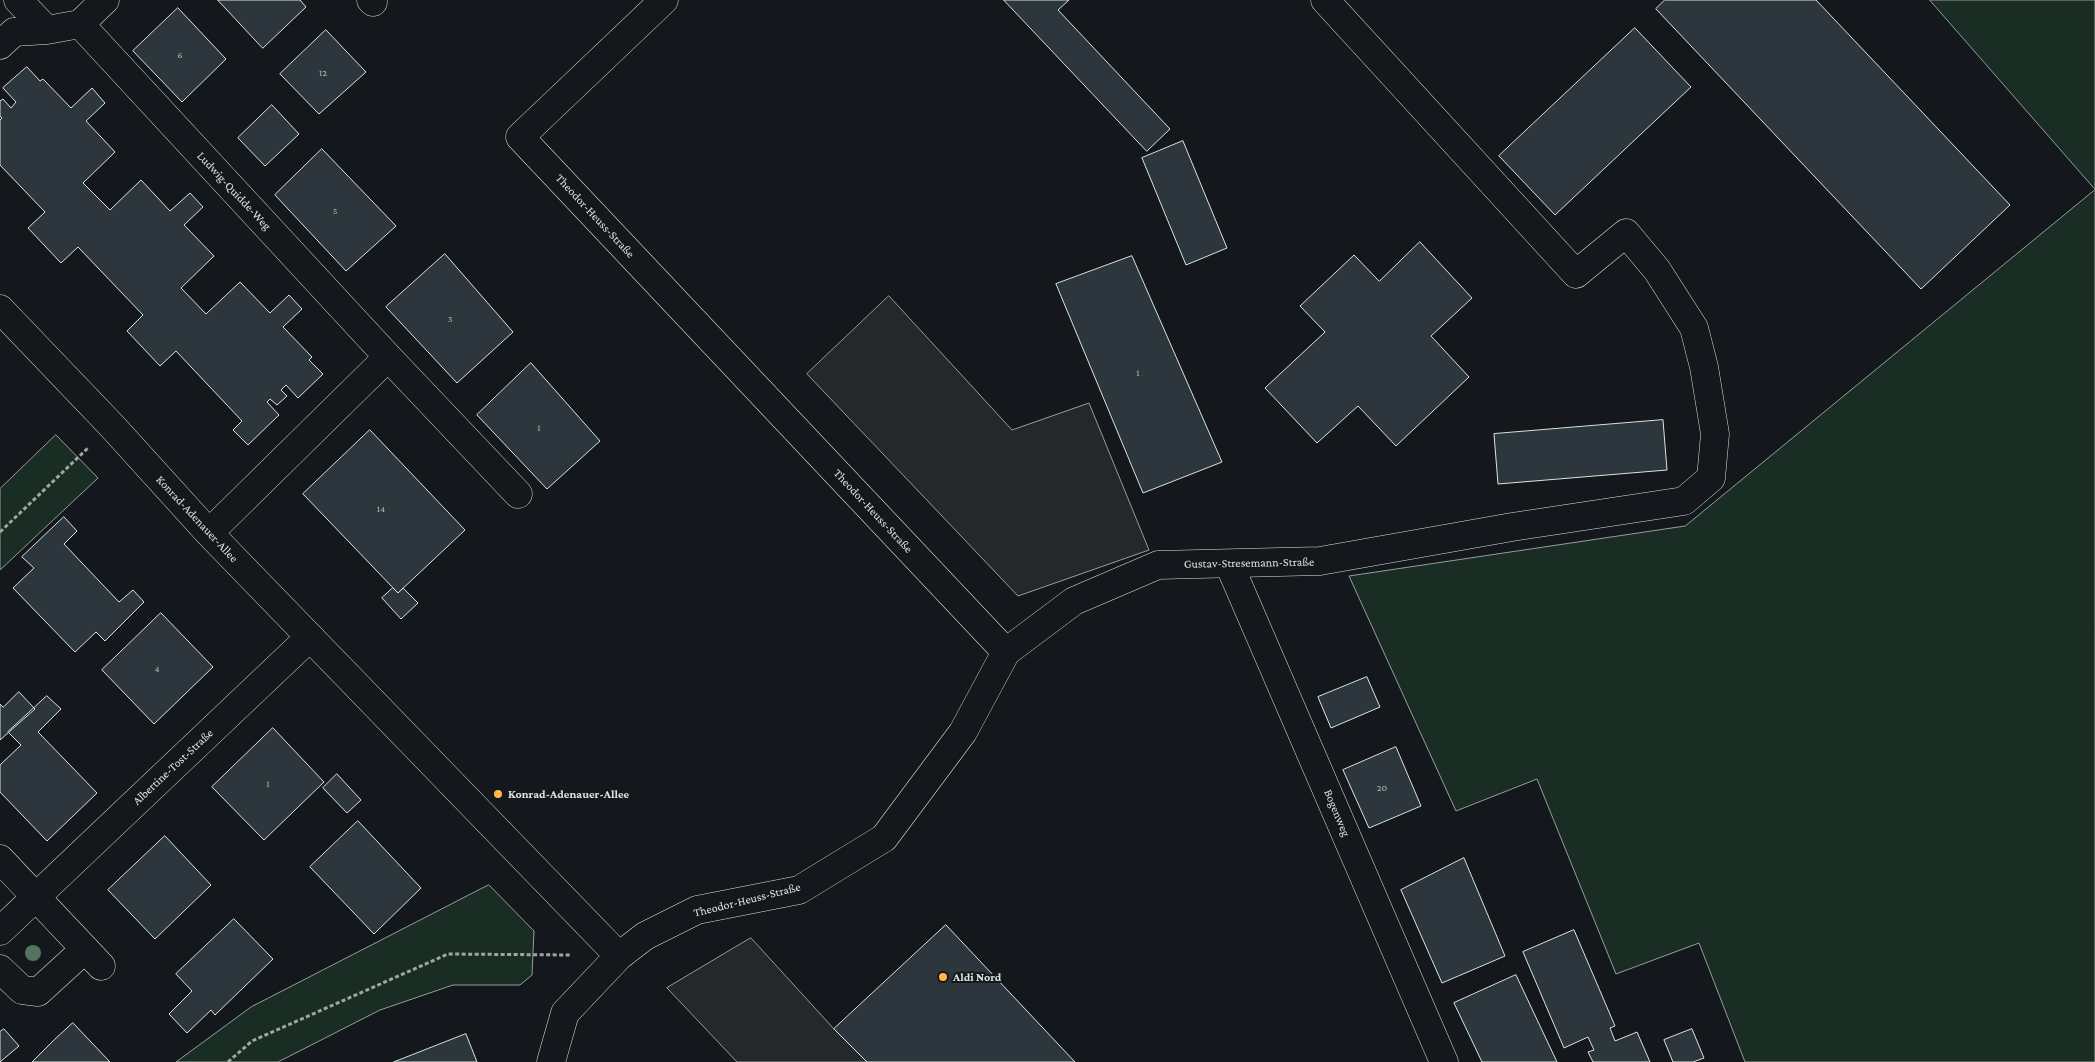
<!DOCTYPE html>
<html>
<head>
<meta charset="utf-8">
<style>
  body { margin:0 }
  canvas { display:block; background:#14181c }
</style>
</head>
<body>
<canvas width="2095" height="1062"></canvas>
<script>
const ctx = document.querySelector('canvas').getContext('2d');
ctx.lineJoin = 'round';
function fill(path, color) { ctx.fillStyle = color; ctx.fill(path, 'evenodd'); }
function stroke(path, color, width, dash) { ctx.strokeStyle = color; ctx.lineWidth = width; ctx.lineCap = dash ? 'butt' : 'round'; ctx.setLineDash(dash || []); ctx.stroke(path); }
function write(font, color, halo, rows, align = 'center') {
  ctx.font = font + ' "Crimson Pro",serif'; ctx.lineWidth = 4; ctx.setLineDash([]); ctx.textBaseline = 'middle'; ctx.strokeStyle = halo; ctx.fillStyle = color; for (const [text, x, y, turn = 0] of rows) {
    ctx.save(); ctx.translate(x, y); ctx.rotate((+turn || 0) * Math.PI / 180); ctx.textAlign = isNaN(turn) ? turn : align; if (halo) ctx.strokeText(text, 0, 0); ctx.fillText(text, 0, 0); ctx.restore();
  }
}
const green = new Path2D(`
  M1930,0H2095V189Z
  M2095,190V1062H1745L1699,943L1616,974L1537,779L1456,811L1349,576L1685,526Z
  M56,435L98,478L0,570V489Z
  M489,885L534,931L532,975L520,985H453L380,1010L278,1062H176L251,1007Z`);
const parking = new Path2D(`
  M889,296L1012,430L1089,403L1149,550L1018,596L807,374Z
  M751,938L834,1029L867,1062H737L667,988Z`);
const building = new Path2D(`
  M218,0H300L306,7L263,48Z
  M1004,0H1069L1058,10L1170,129L1147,151Z
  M1665,0H1816L2010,205L1921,289L1656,9Z
  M178,8L226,59L182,102L133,51Z
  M1635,28L1691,87L1555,215L1499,156Z
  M326,30L366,72L319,114L280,74Z
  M27,67L40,81L43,79L71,108L92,88L105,103L86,121L115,152L83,183L110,210L141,180L170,211L190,193L203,207L184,225L214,256L181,288L206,314L240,282L270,313L289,295L302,309L283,327L312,357L309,360L323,374L298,398L286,385L281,390L287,396L277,405L270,399L267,402L279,415L248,445L233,430L242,421L176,351L160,366L127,331L143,315L78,247L61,263L28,228L45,212L0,165V120L2,118L0,116V101L3,99L11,108L16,102L3,88Z
  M272,105L299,134L265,166L238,138Z
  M1183,141L1227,248L1186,265L1142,158Z
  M322,149L396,226L346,271L275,195Z
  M1420,242L1472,298L1431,336L1469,377L1396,446L1358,406L1317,443L1265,388L1325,332L1300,306L1354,255L1379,281Z
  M445,254L513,332L457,383L386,307Z
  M1132,256L1222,462L1143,493L1056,284Z
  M531,363L600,441L547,489L477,415Z
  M1663,420L1667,470L1498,484L1494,434Z
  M370,430L465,530L398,593L303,494Z
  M64,517L77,531L64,544L119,602L133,590L144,602L105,641L96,632L75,652L13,588L34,568L22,557Z
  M393,588L398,593L403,588L418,603L401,619L382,598Z
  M161,613L213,667L154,724L102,670Z
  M1367,677L1380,707L1331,728L1318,697Z
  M19,692L35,709L0,740V704L3,707Z
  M47,696L61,709L38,732L97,793L47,841L0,792V765L21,745L8,732Z
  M273,728L324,782L264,840L212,787Z
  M1396,747L1421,806L1369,828L1343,770Z
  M337,774L361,800L347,813L323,788Z
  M358,821L421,888L374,934L310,867Z
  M165,836L211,885L155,939L108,890Z
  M1464,858L1505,956L1442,983L1401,890Z
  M234,919L273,959L215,1015L211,1010L187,1033L169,1014L192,991L176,974Z
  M946,925L1075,1062H867L834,1029Z
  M1574,930L1615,1026L1610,1028L1615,1041L1637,1032L1650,1062H1593L1588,1052L1594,1050L1588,1037L1564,1048L1523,952Z
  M1516,975L1557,1062H1482L1454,1003Z
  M73,1023L110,1062H32L54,1040Z
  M4,1029L19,1046L0,1062V1032Z
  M1692,1029L1704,1058L1693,1062H1673L1664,1040Z
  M466,1034L477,1062H394Z`);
const path = new Path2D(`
  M0,532L88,448
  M228,1062L252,1041L448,954L571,955`);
const minor = new Path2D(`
  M18,0L47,30
  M371,0L373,2
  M80,24L388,357L518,494
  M0,45L14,32L47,30L80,24L105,0
  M0,309L112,426L209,533L619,956
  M209,533L388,357
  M1229,564L1444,1062
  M1006,652L1074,601L1158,565L1320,561L1512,527L1684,501L1711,478L1715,434L1704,367L1694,328L1657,270L1626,233L1576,274L1325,0
  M0,859L101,966
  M0,931L310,637
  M0,969L22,990L38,992L85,949
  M551,1062L565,1013L619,956L645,936L697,910L799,890L884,838L963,732L1006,652L520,137L664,0`);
const trees = [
  [33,953]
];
const markers = [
  [498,794,5,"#ffb74d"],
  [943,977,5,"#ffb74d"]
];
const numberNames = [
  ["6",180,55],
  ["12",323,73],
  ["5",335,211],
  ["3",450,319],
  ["1",1138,373],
  ["1",539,428],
  ["14",381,509],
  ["4",157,669],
  ["1",268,784],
  ["20",1382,788]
];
const streetNames = [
  ["Ludwig-Quidde-Weg",234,191,47],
  ["Theodor-Heuss-Straße",595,216,47],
  ["Theodor-Heuss-Straße",873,511,47],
  ["Konrad-Adenauer-Allee",197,519,47],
  ["Gustav-Stresemann-Straße",1249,563,-1],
  ["Albertine-Tost-Straße",173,767,-43],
  ["Bogenweg",1337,813,67],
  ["Theodor-Heuss-Straße",747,900,-14]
];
const poiNames = [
  ["Konrad-Adenauer-Allee",508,794],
  ["Aldi Nord",953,977]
];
fill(green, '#1a2d24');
stroke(green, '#939e99', 1);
fill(parking, '#24282b');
stroke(parking, '#939e99', 1);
fill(building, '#2c363c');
stroke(building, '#d8e6dc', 1);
stroke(minor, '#d8e6dc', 29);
stroke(path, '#9da8a2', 3, [4, 2.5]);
stroke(minor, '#14181c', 28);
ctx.fillStyle = '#55745f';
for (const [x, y] of trees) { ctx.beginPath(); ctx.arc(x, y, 8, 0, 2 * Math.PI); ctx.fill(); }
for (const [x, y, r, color] of markers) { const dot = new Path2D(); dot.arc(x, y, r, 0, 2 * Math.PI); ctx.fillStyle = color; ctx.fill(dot); stroke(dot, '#14181c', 2); }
write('10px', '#adbab4', null, numberNames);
write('12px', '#d8e6dc', '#14181c', streetNames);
write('bold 12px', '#d8e6dc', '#14181c', poiNames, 'left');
</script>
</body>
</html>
